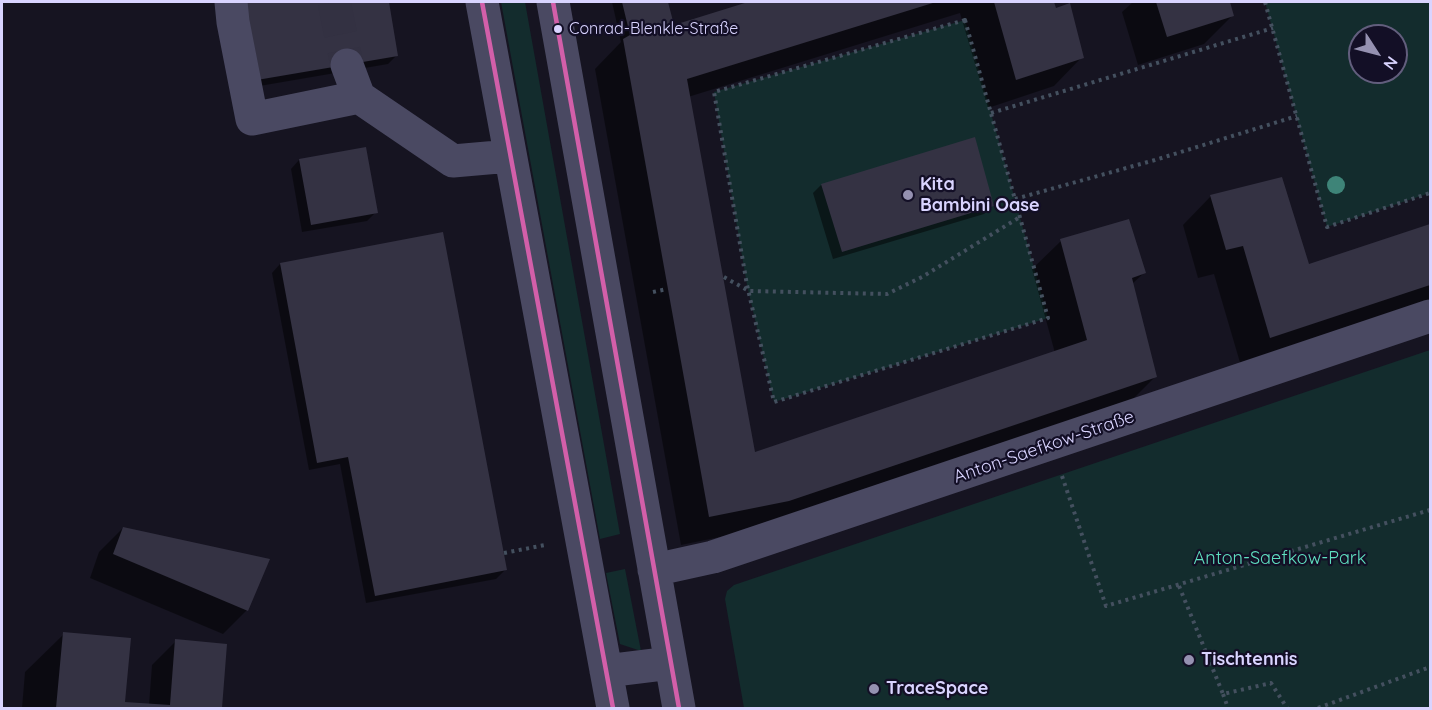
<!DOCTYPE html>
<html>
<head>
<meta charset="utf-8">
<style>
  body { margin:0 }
  #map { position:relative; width:1432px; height:710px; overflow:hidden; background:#161421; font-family:Quicksand,sans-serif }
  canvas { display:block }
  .frame { position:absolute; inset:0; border:3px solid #d9d4ff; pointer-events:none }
  .north { position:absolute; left:1348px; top:24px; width:60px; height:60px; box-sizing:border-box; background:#130f26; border:2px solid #625e7d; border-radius:50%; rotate:126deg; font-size:16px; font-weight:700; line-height:24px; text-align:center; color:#d9d4ff }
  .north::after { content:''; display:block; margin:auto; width:21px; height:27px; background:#9591b1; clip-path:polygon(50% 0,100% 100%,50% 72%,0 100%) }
</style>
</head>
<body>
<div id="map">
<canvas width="1432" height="710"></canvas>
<div class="frame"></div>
<div class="north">N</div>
</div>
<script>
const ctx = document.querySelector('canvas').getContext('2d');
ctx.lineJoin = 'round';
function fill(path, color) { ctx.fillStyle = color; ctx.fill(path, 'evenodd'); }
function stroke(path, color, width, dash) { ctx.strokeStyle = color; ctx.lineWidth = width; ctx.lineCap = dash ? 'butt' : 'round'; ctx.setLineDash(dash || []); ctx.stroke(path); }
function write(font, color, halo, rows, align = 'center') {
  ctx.font = font + ' Quicksand,sans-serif'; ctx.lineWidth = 4.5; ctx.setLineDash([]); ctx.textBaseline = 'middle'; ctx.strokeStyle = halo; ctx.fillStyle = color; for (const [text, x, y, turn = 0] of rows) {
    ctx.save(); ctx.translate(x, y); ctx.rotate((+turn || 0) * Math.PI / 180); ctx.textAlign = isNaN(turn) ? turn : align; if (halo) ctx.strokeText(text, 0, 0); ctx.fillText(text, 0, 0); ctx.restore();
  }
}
const green = new Path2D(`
  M501,2H525L620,534L600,539Z
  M1265,2H1430V193L1327,227ZM1360,36H1396V72H1360Z
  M965,20L1048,318L774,402L747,285L714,92Z
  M1430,350V708H744L725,599L727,591L734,585Z
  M625,569L641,651L620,644L606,573Z`);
const shadow = new Path2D(`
  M228,2H387L397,55L388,64L242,89Z
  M612,2H667L673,27L753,2H1052L1055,10L1082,57L1054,86L988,108L960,13L688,97L754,454L1055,353L1032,269L1061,241L1144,273L1132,284L1156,376L1127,405L759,529L681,545L595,69L621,42Z
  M1133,2H1229L1232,16L1204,44L1138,65L1122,12Z
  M299,160L376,212L367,221L302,232L291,169Z
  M821,185L993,205L984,214L833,259L813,193Z
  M1211,196L1308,266L1430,226V302L1241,366L1214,274L1198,278L1183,225Z
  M280,264L505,570L496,579L366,603L340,464L309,470L272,273Z
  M123,528L247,610L223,634L90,578L99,552Z
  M64,634L124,703L149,705L152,665L176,641L226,645L220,708H22L25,672Z`);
const building = new Path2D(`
  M238,2H389L398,56L251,81Z
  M622,2H668L674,25L748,2H936L687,79L755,452L1087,340L1060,239L1129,219L1146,273L1132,278L1157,377L789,501L709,517L623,39L630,35Z
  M994,2H1054L1056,8L1070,3L1084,58L1016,80Z
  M1156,2H1230L1234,16L1167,37Z
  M975,137L994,206L842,252L821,184Z
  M366,147L378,213L311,225L299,159Z
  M1282,177L1309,264L1430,224V285L1270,338L1243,246L1226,250L1210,195Z
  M443,232L507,570L375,596L348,457L317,463L280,263Z
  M123,527L270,559L248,611L113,554Z
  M63,632L131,638L125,702L170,705L175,639L227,644L222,708H56Z`);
const minorTunnel = new Path2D(`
  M334,2L347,65`);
const path = new Path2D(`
  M1265,2L1327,227L1430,193
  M965,20L1048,318L774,402L747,285L714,92Z
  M991,113L1273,28
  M1015,199L1155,160L1297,116
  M724,277L749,291L887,294L922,277L1020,217
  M653,292L667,289
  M1062,476L1106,606L1430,510
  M504,553L545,545
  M1179,586L1223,694L1271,683L1287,708
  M1223,694L1228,708
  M1318,708L1430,667`);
const minor = new Path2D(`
  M231,2L233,22L252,119L359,97
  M482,2L613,708
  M553,2L679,708
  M347,65L359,97L453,161L510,156
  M654,570L713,557L1430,316
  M606,671L671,663`);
const bus1 = new Path2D(`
  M482,2L613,708
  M553,2L679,708`);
const trees = [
  [1336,185]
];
const markers = [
  [558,29,5,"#d9d4ff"],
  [908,195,6,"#9591b1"],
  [1189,660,6,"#9591b1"],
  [874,689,6,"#9591b1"]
];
const busNames = [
  ["Conrad-Blenkle-Straße",569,29]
];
const poiNames = [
  ["Kita",920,185],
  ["Bambini Oase",920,206],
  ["Tischtennis",1201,660],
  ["TraceSpace",886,689]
];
const streetNames = [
  ["Anton-Saefkow-Straße",1044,447,-19]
];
const parkNames = [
  ["Anton-Saefkow-Park",1280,559]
];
fill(green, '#132c2d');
fill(shadow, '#0007');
fill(building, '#343243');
stroke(minorTunnel, '#333142', 33, [33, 16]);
stroke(path, '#44505f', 4, [3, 4.5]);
stroke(minor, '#4a4962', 33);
stroke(bus1, '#d25fa9', 4.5);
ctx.fillStyle = '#3e8478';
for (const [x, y] of trees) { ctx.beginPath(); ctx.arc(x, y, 9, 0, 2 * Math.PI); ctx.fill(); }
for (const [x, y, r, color] of markers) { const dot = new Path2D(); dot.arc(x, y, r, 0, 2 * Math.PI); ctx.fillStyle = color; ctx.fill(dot); stroke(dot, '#130f26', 2); }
write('16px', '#d9d4ff', '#130f26', busNames, 'left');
write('bold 18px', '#d9d4ff', '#130f26', poiNames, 'left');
write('18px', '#d9d4ff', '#130f26', streetNames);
write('18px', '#5fe0c0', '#130f26', parkNames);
</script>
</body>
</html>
